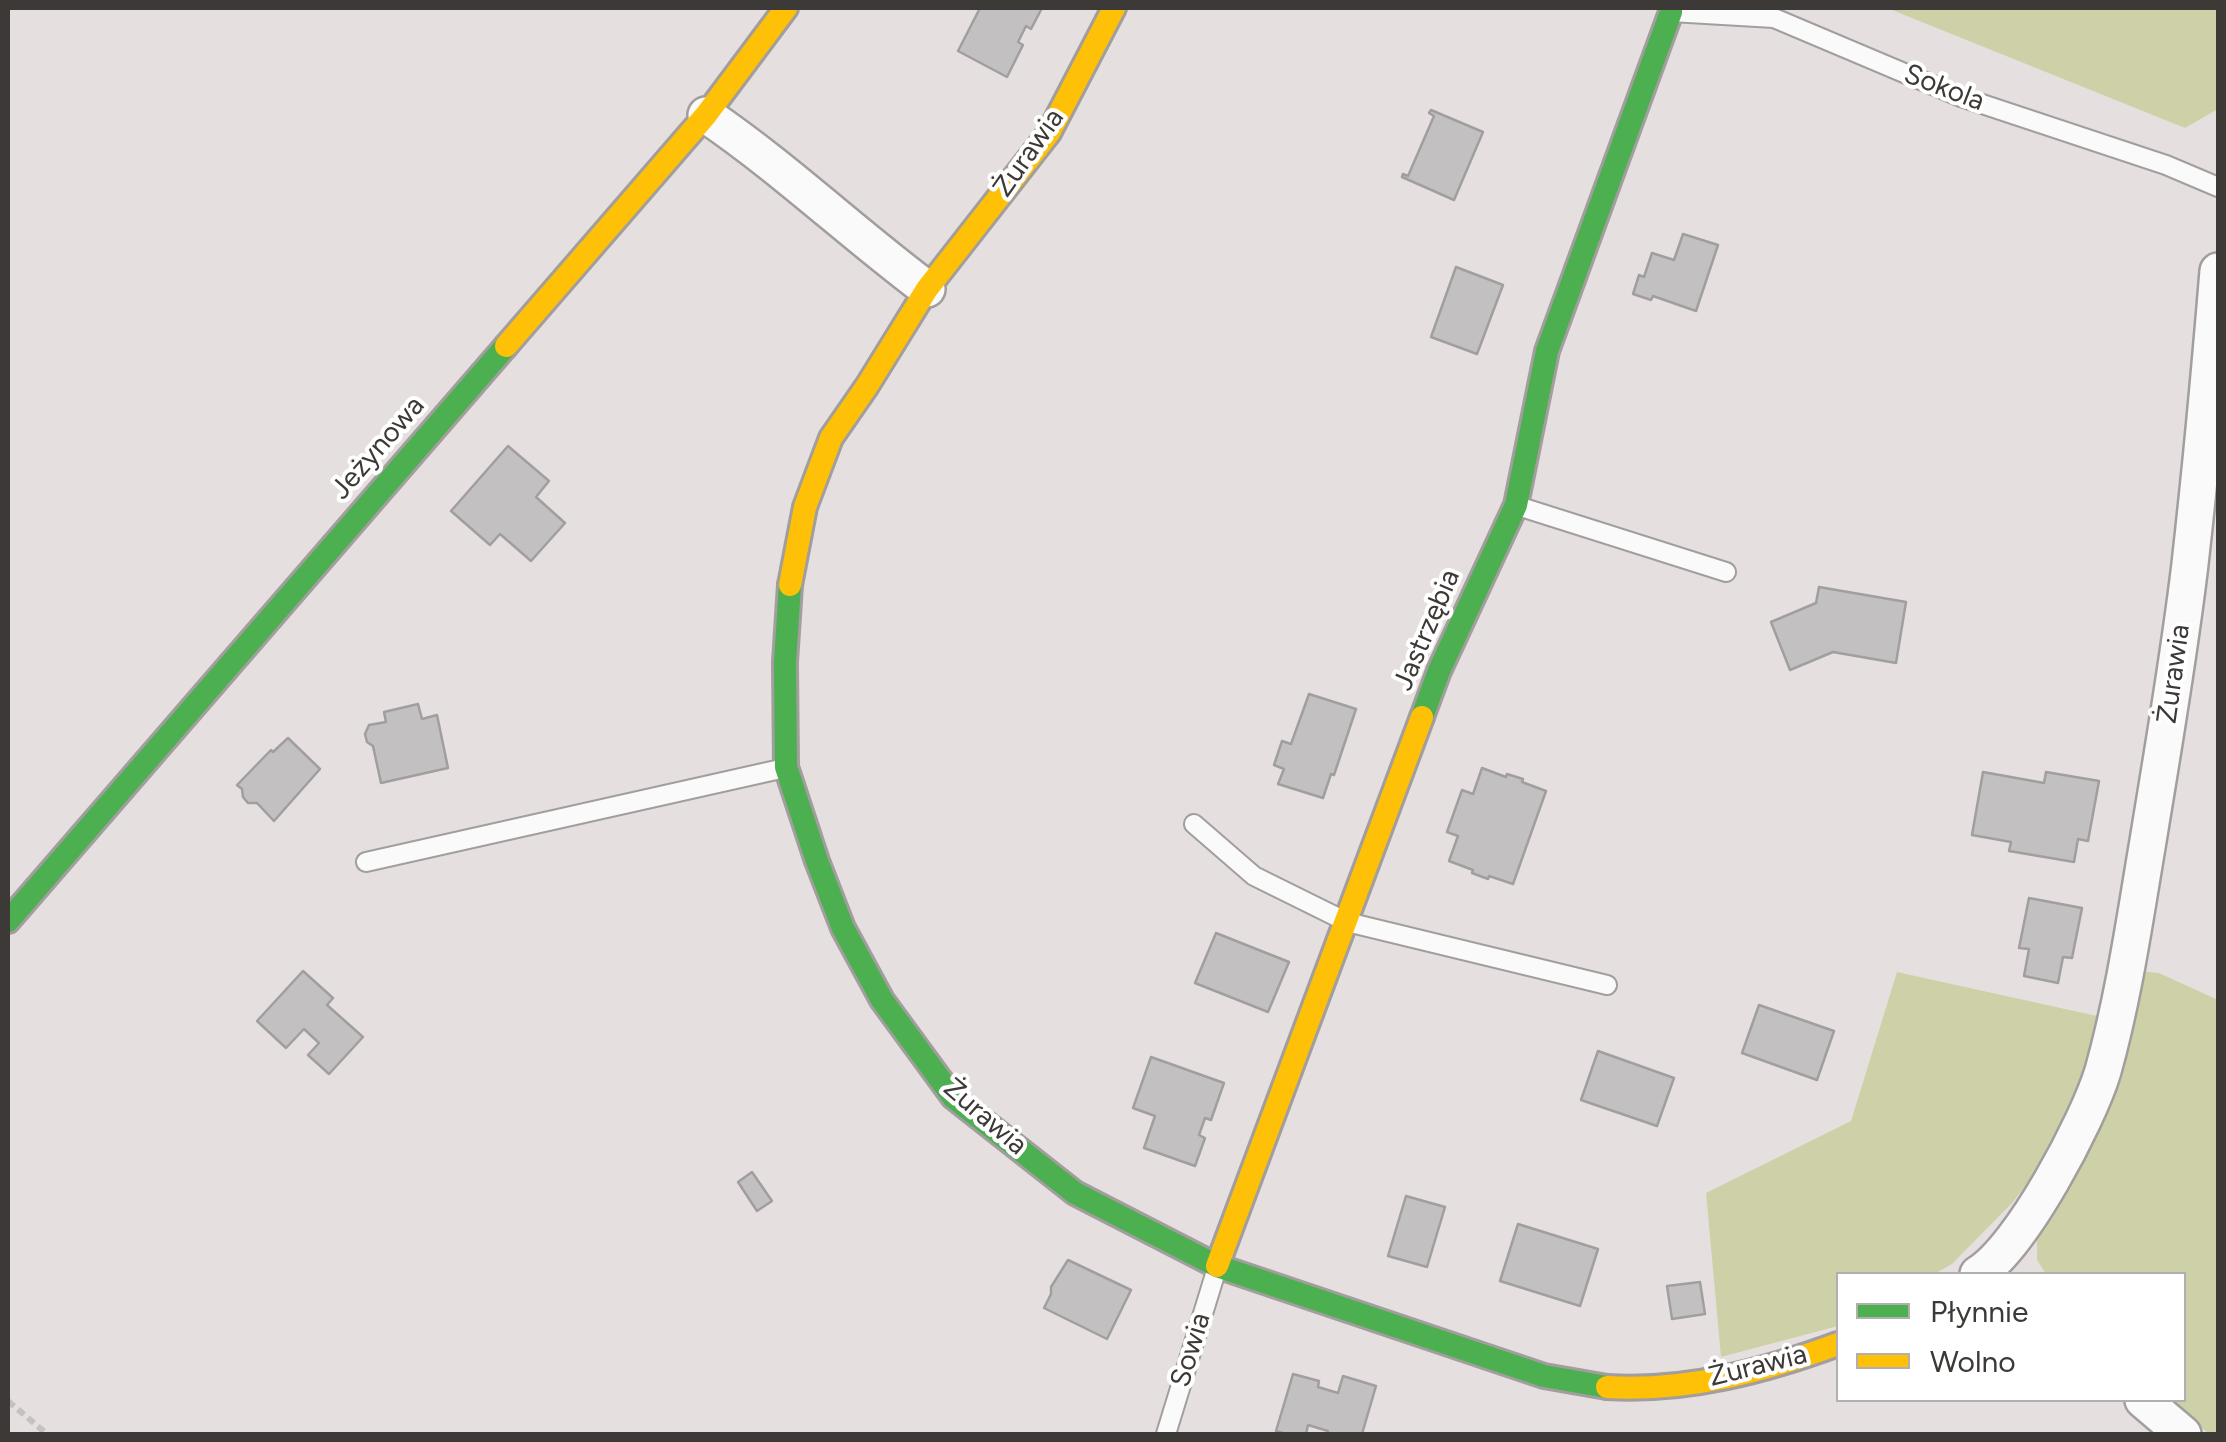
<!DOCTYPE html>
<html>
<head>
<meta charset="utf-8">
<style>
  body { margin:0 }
  #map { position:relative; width:2226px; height:1442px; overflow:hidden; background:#e5e0df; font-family:Figtree,sans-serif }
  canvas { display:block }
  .frame { position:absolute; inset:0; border:10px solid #3c3937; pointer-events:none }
  .legend { position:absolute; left:1836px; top:1272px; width:350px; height:130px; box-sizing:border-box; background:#fff; border:2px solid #b1b0af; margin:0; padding:12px 18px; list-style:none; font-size:30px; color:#3c3937 }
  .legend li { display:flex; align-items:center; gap:20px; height:50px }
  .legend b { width:50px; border:2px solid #b1b0af }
</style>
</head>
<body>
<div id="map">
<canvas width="2226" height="1442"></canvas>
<div class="frame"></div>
<ul class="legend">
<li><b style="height:12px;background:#4caf50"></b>Płynnie</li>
<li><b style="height:12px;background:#ffc107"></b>Wolno</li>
</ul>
</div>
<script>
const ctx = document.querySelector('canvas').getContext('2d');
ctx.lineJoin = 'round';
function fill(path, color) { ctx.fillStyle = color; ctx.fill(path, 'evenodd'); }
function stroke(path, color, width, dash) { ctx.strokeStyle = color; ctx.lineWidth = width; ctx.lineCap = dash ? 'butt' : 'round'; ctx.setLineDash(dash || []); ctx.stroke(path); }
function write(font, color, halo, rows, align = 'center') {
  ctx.font = font + ' Figtree,sans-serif'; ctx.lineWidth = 8; ctx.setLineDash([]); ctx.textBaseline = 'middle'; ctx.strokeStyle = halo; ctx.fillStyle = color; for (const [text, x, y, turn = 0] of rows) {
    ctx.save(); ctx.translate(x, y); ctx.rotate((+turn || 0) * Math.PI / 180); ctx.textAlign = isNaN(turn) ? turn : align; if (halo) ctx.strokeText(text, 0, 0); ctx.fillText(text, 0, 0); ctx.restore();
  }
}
const green = new Path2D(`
  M1887,8H2218V109L2185,128Z
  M2141,971L2159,973L2218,1000V1434H2209L2170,1400H2184V1274H2046L2037,1260V1239L2094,1138L2122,1078Z
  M1897,972L2106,1018L2073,1114L2047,1158L2012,1203L1952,1264L1934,1274H1838V1326L1721,1357L1706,1193L1851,1121Z`);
const building = new Path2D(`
  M980,8H1042L1031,29L1026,26L1018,42L1023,45L1007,77L958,51Z
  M1431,110L1483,132L1454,200L1402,177L1403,174L1408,176L1434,116L1429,113Z
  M1683,234L1718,245L1696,311L1653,296L1651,300L1633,294L1639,275L1644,277L1652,253L1674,260Z
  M1456,267L1503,285L1477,354L1431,337Z
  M508,446L549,481L536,497L565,523L531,561L500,534L490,545L451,511Z
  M1819,587L1906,602L1896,663L1833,652L1790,670L1771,622L1816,603Z
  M1309,694L1356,709L1334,775L1331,774L1323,798L1278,784L1284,769L1274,765L1282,741L1291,744Z
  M418,704L422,719L437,715L448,768L381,783L373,746L367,742L365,734L369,725L386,722L384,712Z
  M288,738L320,769L274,821L257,803H248L243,797L242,789L237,785L271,750L273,752Z
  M1482,768L1506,777L1507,774L1523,779L1522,782L1546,791L1513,884L1489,876L1488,879L1472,873L1473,870L1449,861L1458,836L1447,832L1462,790L1473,794Z
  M1983,772L2044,783L2046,772L2099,781L2088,841L2078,839L2074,862L2009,851L2011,842L1972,835Z
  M2029,898L2082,908L2072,958L2063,957L2058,983L2024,976L2029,949L2019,948Z
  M1216,933L1289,962L1268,1012L1195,983Z
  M303,971L333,998L327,1005L363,1037L329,1074L308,1055L319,1043L304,1029L286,1048L257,1021Z
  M1759,1005L1834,1031L1817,1080L1742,1053Z
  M1598,1051L1674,1078L1657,1126L1581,1100Z
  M1151,1057L1224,1083L1211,1120L1205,1118L1199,1135L1205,1138L1195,1166L1144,1148L1155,1116L1133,1108Z
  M752,1172L772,1201L757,1211L738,1182Z
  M1406,1196L1445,1207L1427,1267L1388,1256Z
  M1518,1224L1598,1249L1580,1306L1500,1281Z
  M1068,1260L1131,1290L1107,1339L1044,1308L1051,1294V1287Z
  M1700,1282L1705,1314L1672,1319L1667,1286Z
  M1293,1374L1319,1381L1318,1387L1338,1393L1343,1376L1376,1386L1362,1434H1326L1328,1431L1308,1425L1306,1434H1286L1276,1431Z`);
const path = new Path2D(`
  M8,1401L47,1434`);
const lane = new Path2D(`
  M1671,12L1774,18L1961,97L2166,165L2218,187
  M1521,507L1726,572
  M1194,824L1254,876L1347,922L1607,985
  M366,862L785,768
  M1166,1434L1217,1268`);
const street = new Path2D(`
  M706,115C784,168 852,233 927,289
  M1978,1274C2021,1248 2088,1121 2103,1071C2124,996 2135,918 2148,841C2163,749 2179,657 2190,564C2201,467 2210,369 2218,271
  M2143,1400L2183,1434`);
const fast = new Path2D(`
  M790,585L785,662L786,767L817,861L843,928L882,1000L953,1097L1075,1193L1217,1266L1544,1376L1607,1387
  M1422,717L1439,671L1516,505L1547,351L1671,12
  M8,921L506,346`);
const slow = new Path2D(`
  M506,346L706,115L786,8
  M790,585L805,507L831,438L867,386L927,289L1049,133L1114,8
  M1217,1266L1422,717
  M1607,1387C1686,1392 1765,1371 1838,1344`);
const streetNames = [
  ["Sokola",1944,88,21],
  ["Żurawia",1029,153,-55],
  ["Jeżynowa",378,448,-49],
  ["Jastrzębia",1427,630,-67],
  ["Żurawia",2174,674,-82],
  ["Żurawia",985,1117,41],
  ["Sowia",1191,1350,-73],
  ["Żurawia",1758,1366,-14]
];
fill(green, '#ced1a7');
fill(building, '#c3c0c1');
stroke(building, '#a19e9f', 2.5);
stroke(lane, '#a29e9d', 22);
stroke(street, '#a29e9d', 40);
stroke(fast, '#a29e9d', 28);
stroke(slow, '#a29e9d', 28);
stroke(path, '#c4c2c1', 6, [8, 5]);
stroke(lane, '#fbfafa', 18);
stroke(street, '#fbfafa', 35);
stroke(fast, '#4caf50', 22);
stroke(slow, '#ffc107', 22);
write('28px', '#3c3937', '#fff', streetNames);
</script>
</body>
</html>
